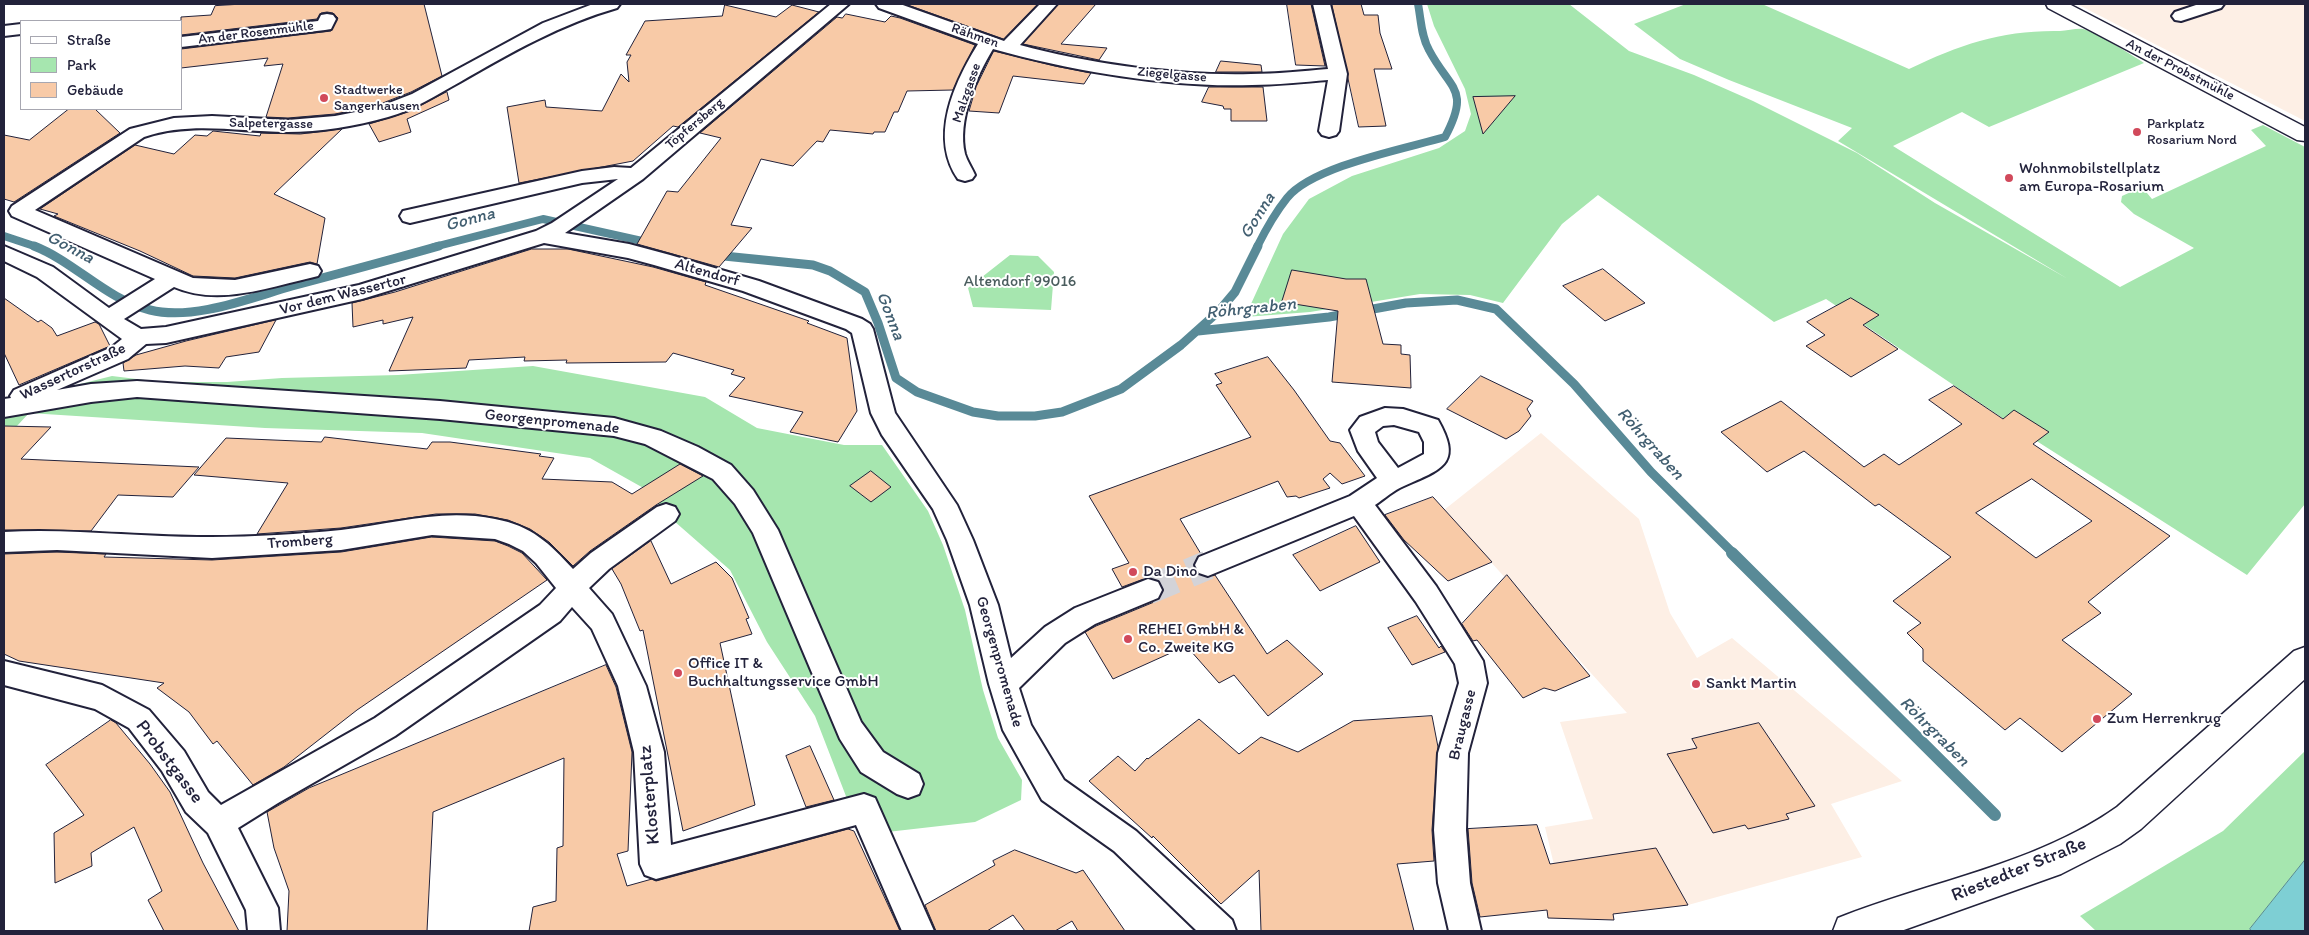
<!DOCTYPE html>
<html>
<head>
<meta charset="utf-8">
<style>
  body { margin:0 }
  #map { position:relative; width:2309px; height:935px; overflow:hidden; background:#fff; font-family:Itim,sans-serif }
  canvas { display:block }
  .frame { position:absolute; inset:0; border:5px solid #22223b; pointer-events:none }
  .legend { position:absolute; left:20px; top:20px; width:162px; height:90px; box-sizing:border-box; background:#fff; border:1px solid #a7a7b1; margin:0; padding:6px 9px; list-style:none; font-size:15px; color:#22223b }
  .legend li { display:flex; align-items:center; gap:10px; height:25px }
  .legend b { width:25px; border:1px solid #a7a7b1 }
</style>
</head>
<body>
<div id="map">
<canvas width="2309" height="935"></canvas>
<div class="frame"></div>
<ul class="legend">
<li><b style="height:6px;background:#fff"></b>Straße</li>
<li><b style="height:14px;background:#a6e6af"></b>Park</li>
<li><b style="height:14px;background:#f8caa7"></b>Gebäude</li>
</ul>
</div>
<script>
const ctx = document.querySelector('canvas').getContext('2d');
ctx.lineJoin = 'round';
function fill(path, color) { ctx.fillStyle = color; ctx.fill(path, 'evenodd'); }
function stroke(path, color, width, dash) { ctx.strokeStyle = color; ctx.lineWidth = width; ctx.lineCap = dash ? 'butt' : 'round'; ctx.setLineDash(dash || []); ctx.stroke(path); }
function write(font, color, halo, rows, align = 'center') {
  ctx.font = font + ' Itim,sans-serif'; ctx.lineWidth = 4; ctx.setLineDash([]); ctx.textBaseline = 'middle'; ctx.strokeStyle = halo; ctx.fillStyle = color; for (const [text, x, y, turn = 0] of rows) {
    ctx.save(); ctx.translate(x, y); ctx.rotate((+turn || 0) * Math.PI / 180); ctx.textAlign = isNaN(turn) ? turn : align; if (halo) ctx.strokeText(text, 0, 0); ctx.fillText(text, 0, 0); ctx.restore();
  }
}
const built = new Path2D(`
  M2077,4H2305V121L2110,21Z
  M1541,433L1639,519L1670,613L1697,658L1732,638L1902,781L1831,804L1862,857L1688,905L1614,914V920L1548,918L1535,864L1554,865L1545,827L1593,819L1560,722L1627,713L1444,510Z`);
const green = new Path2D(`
  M1427,4H1569L1629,51L1694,75L1753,101L1857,153L1935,203L2068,279L1838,141L1852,128L1729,80L1680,59L1634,24L1686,4H1762L1909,69C1961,44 2002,30 2060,31C2067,31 2077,28 2083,29C2096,32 2132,55 2144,63L1989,127L1962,112L1893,146L2120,287L2194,248L2134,214L2121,202L2122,196L2142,187L2152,199L2266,146L2251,130L2263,125L2305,147V504L2247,575L2035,440L1826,299L1774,322L1598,195L1562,224L1503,303L1470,295L1420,294L1310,312L1245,317L1283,234L1309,199L1352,176L1439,148L1465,131L1471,114L1465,89L1434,26Z
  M1010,255L1038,256L1054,272L1051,310L973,307L968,288Z
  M533,366L705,397L757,428L844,445H882L928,511L943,545L965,610L983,690L998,738L1022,780L1021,800L975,822L861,835L815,716L767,642L730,570L666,514L647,490L590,458L422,433L265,428L29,413L17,426H4V416L20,399L112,376L161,382H227L282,378L398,375Z
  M2305,751V931H2096L2080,916L2223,831Z`);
const water = new Path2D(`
  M2305,860V931H2251L2250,929Z`);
const streamFar2 = new Path2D(`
  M4,236L37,247
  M434,247L543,219L651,243
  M1257,247C1265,231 1275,213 1287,198C1313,166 1404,149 1445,137C1471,88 1450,90 1429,50C1421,36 1421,19 1418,4`);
const streamFar1 = new Path2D(`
  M34,246C75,262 107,300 150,310C193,321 250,298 292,286C341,273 390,260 439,246
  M714,255L813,265L830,271L865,292L878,323L896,378L917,392L973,412L998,416H1035L1062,412L1121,389L1181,345L1219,311L1235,292L1258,246
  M1198,331L1329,317L1406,303L1457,300L1496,309L1574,384L1651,472L1734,554`);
const stream = new Path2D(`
  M1732,553L1995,815`);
const building = new Path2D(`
  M243,4H424L442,76L411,92L375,106L335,114L288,118L266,117L283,64L264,66L268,58L181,68V49L331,31L338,18L333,13L327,12L321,13L317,19L181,35V17L211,15L215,6Z
  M905,4H1038L1004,39Z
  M1059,4H1096L1061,44L1107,48L1099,60L1023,44Z
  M1287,4H1311L1325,66L1296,65Z
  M1332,4H1361L1364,15H1378L1380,33L1392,69H1374L1386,126L1359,127Z
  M725,5L776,17L792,5L819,12L678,127L673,126L633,161L519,183L507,107L545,100L546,107L602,111L621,74L629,82L627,62L631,55H626L645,21L722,16Z
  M846,14L885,22L891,16L900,18L975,45L953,90L907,91L898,112H894L885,132H874L873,134L830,130L823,142L817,141L793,166L761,159L731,225L752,228L719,267L637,244L667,191L678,192L721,138L700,133L837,17L842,18Z
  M994,51L1055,66L1091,73L1084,84L1013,76L999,113L969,111L976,87Z
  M1221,61L1261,65L1262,72H1216Z
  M1209,87H1263L1267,121H1231V109H1224L1223,106L1202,102Z
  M447,92L449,100L407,119L411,132L379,142L369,124L408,112Z
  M1515,96L1483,134L1473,97Z
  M69,109H95L120,133L14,202L4,199V135L29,140Z
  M342,129L274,194L325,218L317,264L310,262L235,278L193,276L140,251L54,216L58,214L40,209L135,145L174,154L195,135L207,136L213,131L260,136L261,133L300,134Z
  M532,249H568L653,267L706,282L705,285L809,321L807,323L847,338L857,411L838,442L790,432L803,412L729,396L745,378L731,374L734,370L673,353L666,362L566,363L567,360L524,361L525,357L469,360L466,368L389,371L413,317L383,324V320L353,327L352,303L395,292Z
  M1603,269L1645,303L1605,321L1563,286Z
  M1292,270L1346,279H1366L1383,344L1401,345V354L1410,355L1411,388L1332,382L1338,311L1282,302Z
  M4,298L38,322L41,320L52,328L57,336L95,322L99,324L110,346L19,385L4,353Z
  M1851,298L1879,315L1863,325L1898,349L1851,377L1806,346L1825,335L1807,322Z
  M276,320L259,352L226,357L219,368L185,366L124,371L123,363L136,355L186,341Z
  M1268,357L1294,390L1330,441L1340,443L1365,476L1342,484L1330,473L1323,479L1330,488L1299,498L1296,496L1287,497L1278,481L1180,519L1201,554L1197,556L1193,564L1197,574L1207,578L1215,575L1267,654L1287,640L1323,674L1268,716L1234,675L1219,683L1190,650L1187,651L1184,647L1113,679L1085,632L1096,626L1159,600L1164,591L1160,581L1149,577L1122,587L1112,569L1129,563L1089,496L1251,437L1216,385L1222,383L1215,374Z
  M1481,376L1533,401L1527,409L1531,416L1519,431L1506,439L1447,409Z
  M1954,386L2003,419L2014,410L2049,432L2033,444L2170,536L2088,602L2101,613L2062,640L2132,694L2062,752L2020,718L2005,730L1923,661V649L1907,633L1921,623L1893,601L1951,557L1879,504L1875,506L1804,451L1767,472L1721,432L1781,401L1864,467L1884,454L1899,465L1962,424L1929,400ZM2032,479L2092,521L2036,558L1976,513Z
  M4,426L51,427L21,459L199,467L173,497L118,495L91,531L4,530Z
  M325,437L427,449L432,442H450L541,454L539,456L554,458L542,479L612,482L632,494L680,464L703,476L656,505L590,551L573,566L549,542L530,529L508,520L475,514H436L341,528L257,534L288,483L194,475L226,438L321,442Z
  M871,471L891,487L871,502L850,486Z
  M1433,497L1492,562L1448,581L1404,540L1385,515Z
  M1356,526L1380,562L1320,591L1293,555Z
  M432,537L495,541L508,546L522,553L547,580L357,710L284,767L253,785L217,741L213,744L189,712L157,688L164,683L19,661L4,654V554L57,552L106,554L104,557L212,560L341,552Z
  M651,541L671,584L716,562L732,578L749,618L746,619L752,634L720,643L755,805L683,831L643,630L640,631L621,584L612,569Z
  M1507,575L1560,640L1590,676L1555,691L1544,688L1523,698L1477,640L1473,641L1462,624Z
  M1417,616L1439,648L1441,646L1445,652L1412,665L1388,628Z
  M606,665L616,687L632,752L628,851L617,854L627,886L652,879L656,881L848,829L854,831L900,931H529L533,907L556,901L557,848L563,846L564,758L433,812L427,931H287L289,891L274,848L267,812L309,788Z
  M1432,716L1438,747L1432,830L1434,861L1397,864L1414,931H1261L1259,870L1221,904L1153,836L1152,838L1089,781L1118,756L1135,771L1147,758L1148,759L1199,719L1239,754L1261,737L1298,752L1353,721Z
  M111,720L116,723L150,764L170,792L203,863L239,931H164L148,900L162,891L134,827L91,853L92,866L55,883L54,833L84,815L46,765Z
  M1759,723L1815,806L1786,814L1789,819L1748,829L1745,825L1713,833L1667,754L1697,748L1692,739Z
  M810,746L834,800L806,807L786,756Z
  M1537,825L1550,864L1656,848L1688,905L1613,914L1614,920L1548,918L1547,910L1480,917L1472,883L1468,829Z
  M1015,850L1076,873L1083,870L1125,931H1078L1072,921L1055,931H1025L1013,915L987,931H936L925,905L995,865L993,861Z`);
const streetTunnel = new Path2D(`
  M1148,590L1208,565`);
const street = new Path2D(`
  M593,4H620L617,8C561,24 510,53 460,82C436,95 414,110 388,117C356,126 320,132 287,132C238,132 191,121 144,137L35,210L193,278L235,280L310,264L318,266L321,271L318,276L310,278C267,288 217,306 174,287L124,319L141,329L166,327L359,285L536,231L552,223L618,179L582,183L410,223L403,221L400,216L403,211L582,171L614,167L631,168L831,4H849L643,179L565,233L629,244L670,255L759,281L862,319L870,324L873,329L895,413L957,505L973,540L998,605L1011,658L1045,627L1075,608L1148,579L1158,582L1162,590L1158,598L1095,624L1065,643L1019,688L1031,725L1064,780L1136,831L1232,920L1236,931H1197L1114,851L1042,800L1003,730L989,684L970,605L947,540L933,509L882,435L871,413L852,333L846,329L743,291L654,265L628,258L544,243L362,299L166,343L146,344L128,359L57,390L91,384L137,381L440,401L614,418L661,431L698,447L731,465L753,490L778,530L861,722L883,752L919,774L923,784L919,794L908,798L897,794L861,772L840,739L753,533L735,504L713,479L645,444L614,436L440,419L137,397L91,402L4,417V399L11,398L10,396L14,390L112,347L122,339L37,277L4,261V246L53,267L109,308L155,279L12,216L9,211L12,206L130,129L174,118L212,116L288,120L335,116L376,108L412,94L543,23Z
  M876,4H900L1004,41L1040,4H1057L1020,45C1089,64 1180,76 1251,74C1277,74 1302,71 1328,69L1313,4H1330L1347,74L1339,131L1336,135L1329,137L1322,135L1319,131L1328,80C1303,82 1277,85 1252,85C1169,88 1072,71 993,49C976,77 957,121 965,154C967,161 972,168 975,175L972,179L965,181L958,179C929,137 954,83 978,44L879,8Z
  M2199,4H2224L2221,8L2181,21L2175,20L2172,16L2175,12Z
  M327,14L333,15L336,19L331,29L325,30L181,47V37L318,21L321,15Z
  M21,24V34L4,36V26Z
  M1385,408L1403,409L1438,420C1463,464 1442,469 1404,486C1394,490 1384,499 1375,505L1436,586L1483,661L1487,683L1468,753L1466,830L1470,883L1481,931H1449L1438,883L1434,830L1438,753L1459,683L1455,664L1416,602L1354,516L1208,576L1199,573L1195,565L1199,557L1350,496L1377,478L1358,451L1350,430L1360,417ZM1394,425L1419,432L1424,442V454L1398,468L1378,442L1375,432L1383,426Z
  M666,504L675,507L679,514L675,521L609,569L589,588L612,614L646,686L664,752L671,845L864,794L875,798L934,931H902L856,825L656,879L645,875L640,864L634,752L618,686L592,629L572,607L560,621L395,736L278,803L238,828L278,908L280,931H248L246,910L208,833L186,812L162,771L129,728L95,709L4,685V661L102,685L149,710L184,751L208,792L221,805L375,718L540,605L556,588L536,563L523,551L509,544L495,539L432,535L341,550L212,558L57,550L4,552V532C74,528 143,538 212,537C254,537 300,534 341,530C394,524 441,508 495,519C532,526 549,543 573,569L591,553L657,507Z`);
const secondary = new Path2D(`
  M2046,4H2069L2305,127V141L2297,140L2048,8Z
  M2305,647V679L2141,829L2120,844L2061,874L1901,931H1833L1838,918C1930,881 2035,865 2117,807L2294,651Z`);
const markers = [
  [324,98,5,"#d1495b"],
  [2137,132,5,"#d1495b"],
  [2009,178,5,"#d1495b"],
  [1133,572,5,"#d1495b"],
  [1128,639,5,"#d1495b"],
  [678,673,5,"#d1495b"],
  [1696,684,5,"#d1495b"],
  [2097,719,5,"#d1495b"]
];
const farStreetnames = [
  ["An der Rosenmühle",256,33,-7],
  ["Rähmen",975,36,19],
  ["An der Probstmühle",2180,70,27],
  ["Ziegelgasse",1172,75,5],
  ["Malzgasse",967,93,-71],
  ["Salpetergasse",271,124,1],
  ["Töpfersberg",695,124,-40]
];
const farPoinames = [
  ["Stadtwerke",334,90],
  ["Sangerhausen",334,106],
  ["Parkplatz",2147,124],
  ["Rosarium Nord",2147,140]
];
const poiNames = [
  ["Wohnmobilstellplatz",2019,169],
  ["am Europa-Rosarium",2019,187],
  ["Da Dino",1143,572],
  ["REHEI GmbH &",1138,630],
  ["Co. Zweite KG",1138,648],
  ["Office IT &",688,664],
  ["Buchhaltungsservice GmbH",688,682],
  ["Sankt Martin",1706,684],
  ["Zum Herrenkrug",2107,719]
];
const streetNames = [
  ["Altendorf",707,273,16],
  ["Vor dem Wassertor",343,295,-14],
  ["Wassertorstraße",73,372,-25],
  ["Georgenpromenade",552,422,6],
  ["Tromberg",300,542,-4],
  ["Georgenpromenade",999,662,74],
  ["Braugasse",1463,725,-76]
];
const parkNames = [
  ["Altendorf 99016",1020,282]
];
const waterNames = [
  ["Gonna",1258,216,-58],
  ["Gonna",470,220,-15],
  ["Gonna",70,248,28],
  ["Röhrgraben",1251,309,-6],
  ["Gonna",890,316,69],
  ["Röhrgraben",1650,444,48],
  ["Röhrgraben",1934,732,45]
];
const nearStreetnames = [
  ["Probstgasse",169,762,53],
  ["Klosterplatz",650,795,-95],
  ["Riestedter Straße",2019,870,-22]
];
fill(built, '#fdefe5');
fill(green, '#a6e6af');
fill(water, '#7ecfd4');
stroke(water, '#598a97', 1);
stroke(streamFar2, '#598a97', 8);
stroke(streamFar1, '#598a97', 9);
stroke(stream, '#598a97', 12);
fill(building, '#f8caa7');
stroke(building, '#22223b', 1);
stroke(streetTunnel, '#d3d3d8', 29, [29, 15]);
stroke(street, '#22223b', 4);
stroke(secondary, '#22223b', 3);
fill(street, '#fff');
fill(secondary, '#fff');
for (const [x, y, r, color] of markers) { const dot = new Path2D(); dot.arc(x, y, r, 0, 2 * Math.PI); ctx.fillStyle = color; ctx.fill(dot); stroke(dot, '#fff', 2); }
write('14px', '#22223b', '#fff', farStreetnames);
write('14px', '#22223b', '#fff', farPoinames, 'left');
write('16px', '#22223b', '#fff', poiNames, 'left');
write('16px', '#22223b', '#fff', streetNames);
write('16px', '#4a5d5e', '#fff', parkNames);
write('italic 18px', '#425f71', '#fff', waterNames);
write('19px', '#22223b', '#fff', nearStreetnames);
</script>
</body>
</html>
